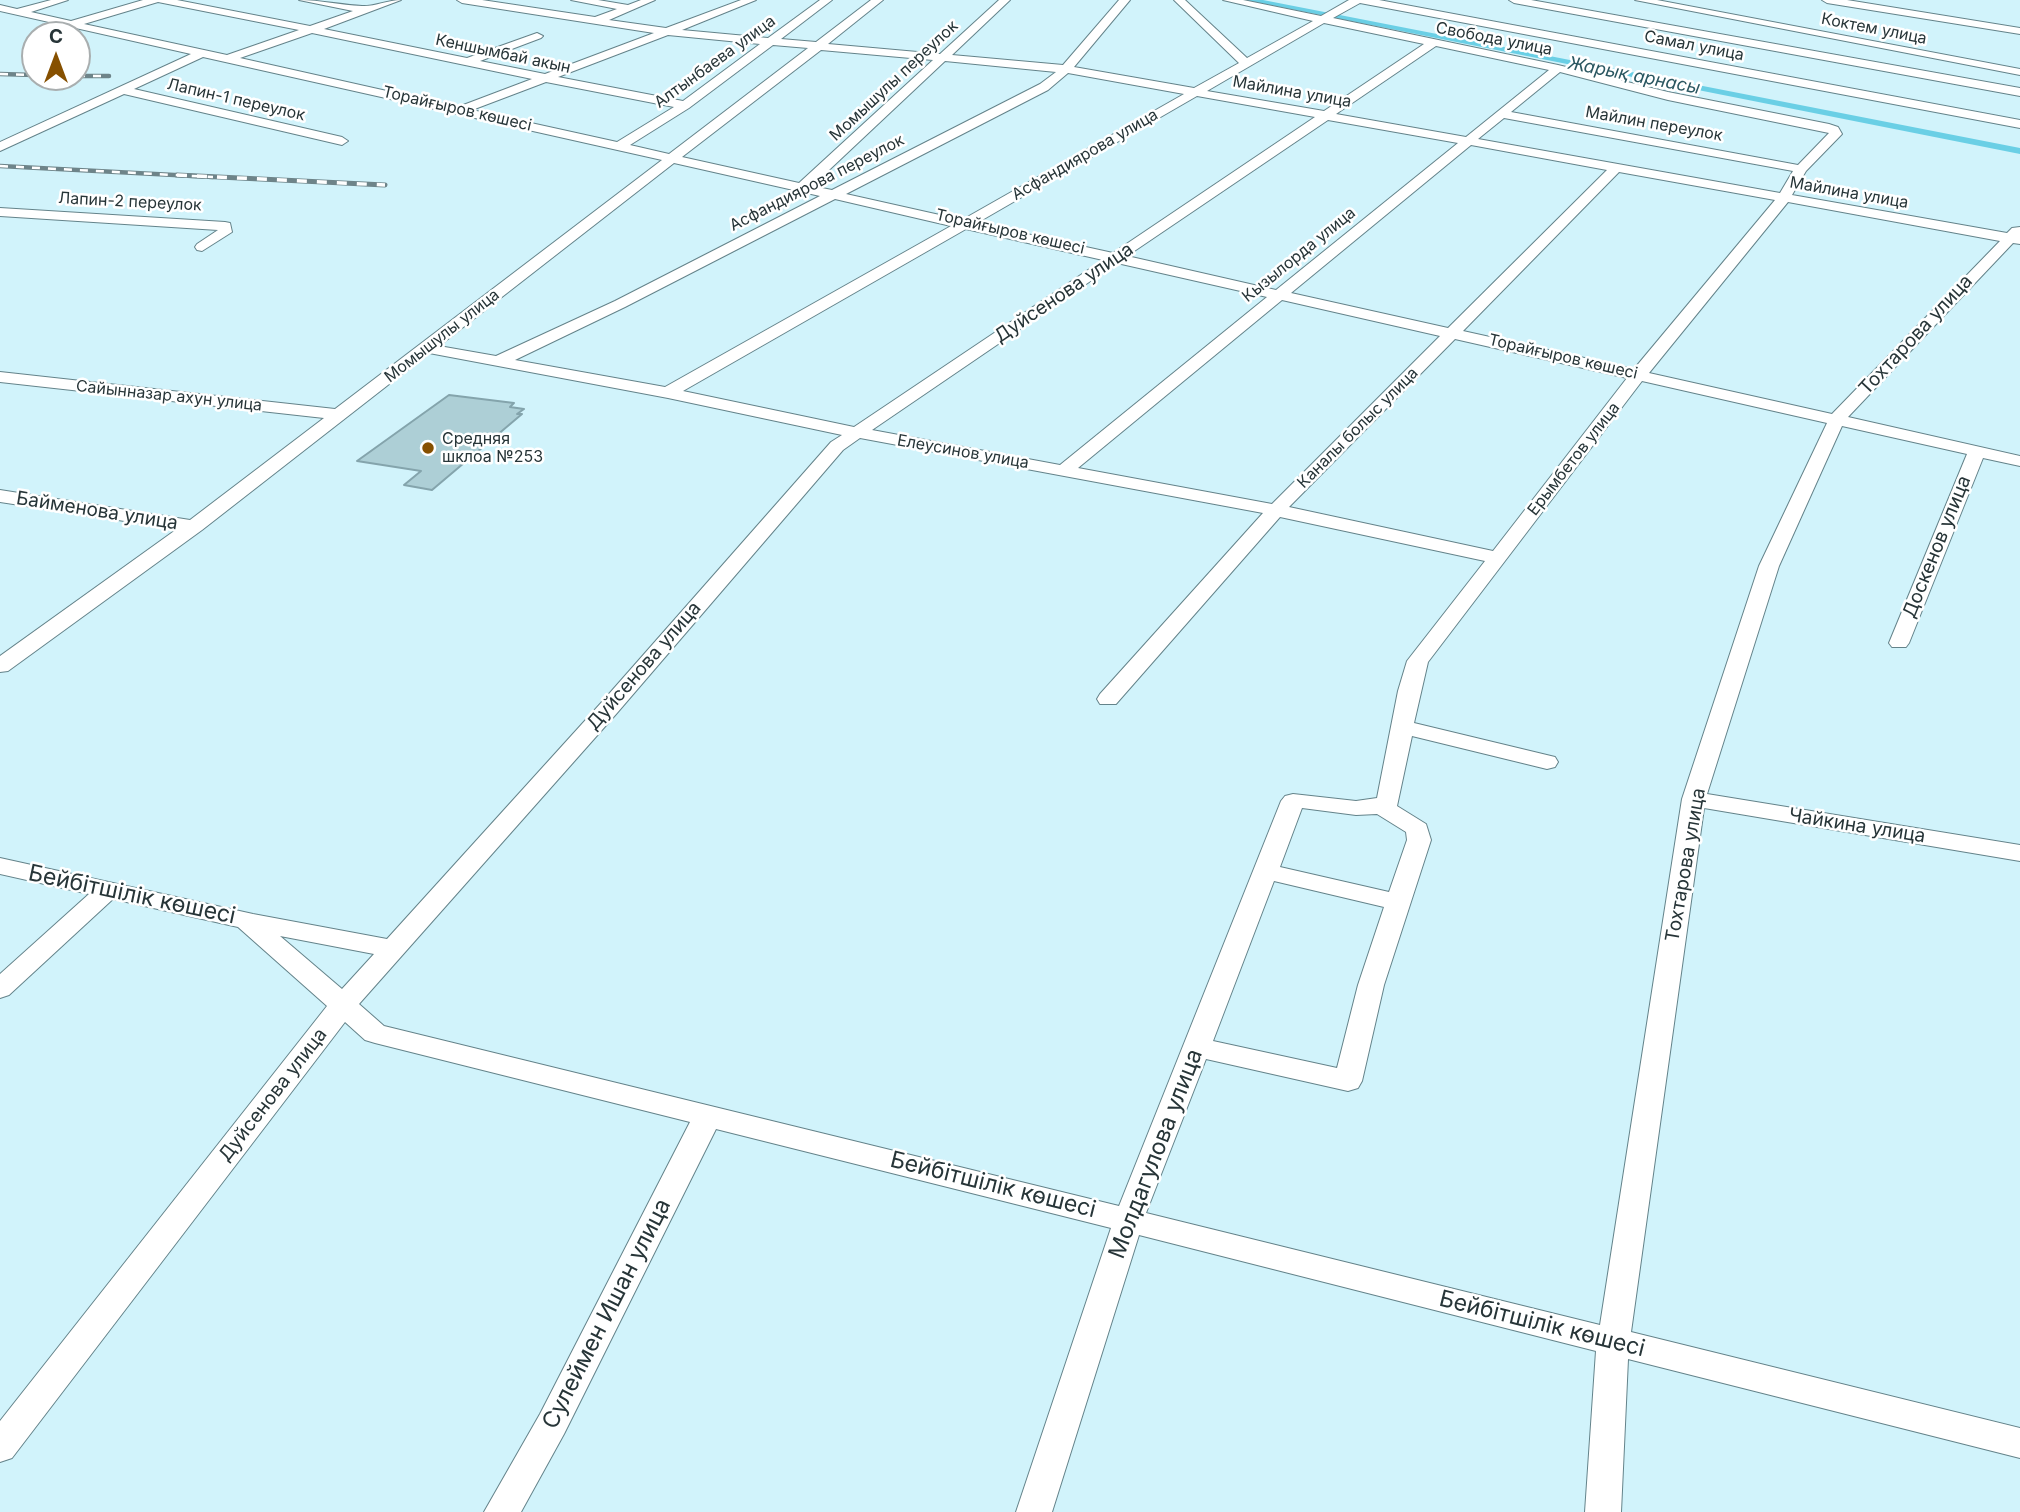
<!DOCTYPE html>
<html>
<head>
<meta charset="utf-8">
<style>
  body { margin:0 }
  #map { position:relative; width:2020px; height:1512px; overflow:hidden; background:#d1f3fb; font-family:Inter,sans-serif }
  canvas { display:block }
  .north { position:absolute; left:21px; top:21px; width:70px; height:70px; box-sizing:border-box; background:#fff; border:2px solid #a9aeaf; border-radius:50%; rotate:0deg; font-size:19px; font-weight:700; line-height:28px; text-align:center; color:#273538 }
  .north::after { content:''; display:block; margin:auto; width:24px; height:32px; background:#865000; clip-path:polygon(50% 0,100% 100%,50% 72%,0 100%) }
</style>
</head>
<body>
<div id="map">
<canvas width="2020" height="1512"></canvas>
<div class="north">С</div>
</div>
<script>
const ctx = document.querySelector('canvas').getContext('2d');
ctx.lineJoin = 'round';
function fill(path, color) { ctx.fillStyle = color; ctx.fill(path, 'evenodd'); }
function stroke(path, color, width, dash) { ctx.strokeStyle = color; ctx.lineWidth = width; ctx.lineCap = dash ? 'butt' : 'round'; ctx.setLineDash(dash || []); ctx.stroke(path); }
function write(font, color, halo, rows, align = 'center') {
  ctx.font = font + ' Inter,sans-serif'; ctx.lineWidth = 5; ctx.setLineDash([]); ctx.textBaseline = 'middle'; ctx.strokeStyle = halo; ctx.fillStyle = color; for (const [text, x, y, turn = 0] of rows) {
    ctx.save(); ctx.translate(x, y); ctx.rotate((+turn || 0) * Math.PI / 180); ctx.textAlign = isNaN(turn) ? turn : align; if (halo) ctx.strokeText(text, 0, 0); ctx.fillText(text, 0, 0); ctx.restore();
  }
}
const canal = new Path2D(`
  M1245,0H1263L2020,148V154Z`);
const building = new Path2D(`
  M449,395L514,403L510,407L524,409L517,414H522L432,490L404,485L421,471L357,461Z`);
const minor = new Path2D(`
  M51,0H68L31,12L71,21L143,0H177L310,26L353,11L299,0C321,0 340,5 362,6C373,7 388,0 401,0L324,29L467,58L537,33L543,36L541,38L480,61L545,74L654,33L462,3L457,0H482L595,17L617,9L571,0H598L628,5L641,0H655L609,20L666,28L741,0H756L682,30L768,38L820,0H832L781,39L816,42L871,0H883L828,44L940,54L999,0H1010L952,55L1063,65L1119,0H1130L1074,67L1194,88L1239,63L1174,0H1185L1247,58L1313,21L1223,0H1243L1321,16L1349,0H1379L2020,120V128L1360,3L1333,18L1558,65L1668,92L1829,124L1838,127L1842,134L1806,171L1792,195L2007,233L2012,228L2020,227V244L2013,243L1848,417L2020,456V466L1983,458L1909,643L1906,647H1892L1889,643L1967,454L1842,426L1779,566L1707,794L2020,845V861L1704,808L1631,1332L2020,1428V1458L1628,1359L1621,1512H1585L1596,1351L1139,1235L1052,1512H1016L1111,1228L716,1129L564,1434L521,1512H484L540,1414L690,1122L375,1043L365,1040L345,1022L12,1458L0,1462V1421L327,1006L238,927L113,899L9,995L0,998V974L89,894L0,874V858L253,914L387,939L601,703L831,442L842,435L668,398L429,353L202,530L8,671L0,672V656L177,529L0,502V490L190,520L324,418L0,382V372L335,409L662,160L203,57L134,89L342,137L348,141L342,145L124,94L0,151V142L191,54L0,11V5L17,9ZM158,2L299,30L227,55L84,24ZM1324,23L1424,44L1324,111L1207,91ZM312,33L532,79L458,107L240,58ZM668,35L760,44L683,101L558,77ZM773,45L808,48L669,154L630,145L689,108ZM1436,46L1549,70L1466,137L1336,114ZM821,50L933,60L799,183L682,157ZM945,61L1056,72L1040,84L832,190L812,186ZM1560,72L1668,100L1829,133L1798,165L1511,112ZM1068,73L1184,94L962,220L846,194L1048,90ZM546,82L674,107L617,142L472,110ZM1197,96L1315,117L1113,253L977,223ZM1504,118L1793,171L1780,193L1478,139ZM1328,120L1458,143L1276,290L1127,256ZM1471,145L1607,170L1448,328L1291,293ZM674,163L820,196L615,301L496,356L439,346ZM1619,172L1775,200L1634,369L1463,331ZM835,199L951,226L665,387L515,360L625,307ZM1788,202L2000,241L1832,414L1649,373ZM966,229L1103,260L854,427L683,391ZM1117,263L1267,297L1060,465L872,430ZM1282,300L1440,336L1272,504L1078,468ZM1455,339L1627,378L1493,551L1289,507ZM1642,381L1827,423L1759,566L1682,799L1600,1325L1146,1213L1206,1059L1348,1091L1358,1088L1362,1081L1384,985L1431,840L1426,824L1397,806L1412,736L1547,769L1555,767L1558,762L1555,757L1414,723L1428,662ZM860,438L1263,513L1100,694L1097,699L1100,704H1116L1280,517L1485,561L1407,661L1398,691L1377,798L1356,801L1293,794L1285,796L1281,801L1119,1206L384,1026L359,1004L617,713L843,450ZM1302,808L1356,815L1377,814L1406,832L1407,840L1389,892L1280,867ZM1274,881L1384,907L1358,985L1337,1068L1213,1041ZM280,936L374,954L342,989Z
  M1509,0H1531L2020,88V96L1514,3Z
  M1635,0H1657L2020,69V75Z
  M1822,0H1847L2020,28V34L1827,3Z
  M0,208L225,222L230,223L232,232L202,251L197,250L195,247L197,244L218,230L0,216Z`);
const railFar1 = new Path2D(`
  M0,74L35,75
  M77,76H109
  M0,166L213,177`);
const rail = new Path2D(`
  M177,175L385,185`);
const markers = [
  [428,448,7,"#865000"]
];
const farStreetnames = [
  ["Коктем улица",1874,29,11],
  ["Свобода улица",1494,39,11],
  ["Самал улица",1694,46,11],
  ["Кеншымбай акын",503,54,12],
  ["Алтынбаева улица",715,62,-36],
  ["Момышулы переулок",894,81,-43],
  ["Майлина улица",1292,92,10],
  ["Лапин-1 переулок",236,100,13],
  ["Торайғыров көшесі",457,109,13],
  ["Майлин переулок",1654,124,10],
  ["Асфандиярова улица",1085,155,-30],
  ["Асфандиярова переулок",817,183,-27],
  ["Майлина улица",1849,193,10],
  ["Лапин-2 переулок",130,202,3],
  ["Торайғыров көшесі",1010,232,13],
  ["Кызылорда улица",1299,255,-39],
  ["Момышулы улица",442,336,-38],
  ["Торайғыров көшесі",1563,357,13],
  ["Сайынназар ахун улица",169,396,6],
  ["Каналы болыс улица",1358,428,-45],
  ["Елеусинов улица",963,452,10],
  ["Ерымбетов улица",1574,459,-52]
];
const farPoinames = [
  ["Средняя",442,439],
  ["шклоа №253",442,457]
];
const farWaternames = [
  ["Жарық арнасы",1634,76,11]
];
const streetNames = [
  ["Дуйсенова улица",1064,293,-34],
  ["Тохтарова улица",1916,335,-47],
  ["Байменова улица",97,511,9],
  ["Доскенов улица",1937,547,-68],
  ["Дуйсенова улица",644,666,-49],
  ["Чайкина улица",1857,826,9],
  ["Тохтарова улица",1686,865,-80],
  ["Дуйсенова улица",273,1095,-52]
];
const nearStreetnames = [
  ["Бейбітшілік көшесі",132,895,12],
  ["Молдагулова улица",1156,1154,-69],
  ["Бейбітшілік көшесі",993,1185,14],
  ["Сулеймен Ишан улица",607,1314,-63],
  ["Бейбітшілік көшесі",1542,1324,14]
];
fill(canal, '#6acfe5');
fill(building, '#adcfd6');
stroke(building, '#84a4ac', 2);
stroke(minor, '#64838a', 2);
fill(minor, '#fff');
stroke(railFar1, '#6e8489', 4.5);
stroke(rail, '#6e8489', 5);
stroke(railFar1, '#fff', 2.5, [8]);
stroke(rail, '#fff', 3.5, [10]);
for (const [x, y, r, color] of markers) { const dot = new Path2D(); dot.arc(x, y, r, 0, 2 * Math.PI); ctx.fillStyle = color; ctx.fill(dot); stroke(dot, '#fff', 2.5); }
write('16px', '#273538', '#fff', farStreetnames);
write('16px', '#273538', '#fff', farPoinames, 'left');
write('italic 18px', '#2b5761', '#fff', farWaternames);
write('19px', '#273538', '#fff', streetNames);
write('23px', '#273538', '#fff', nearStreetnames);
</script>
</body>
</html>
